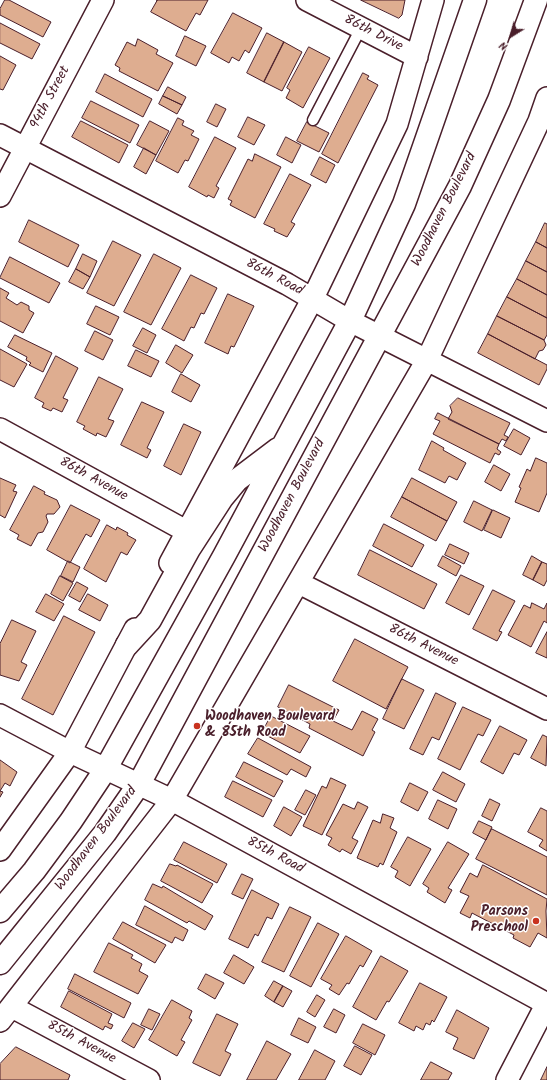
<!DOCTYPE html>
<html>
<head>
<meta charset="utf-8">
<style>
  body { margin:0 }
  #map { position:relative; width:547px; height:1080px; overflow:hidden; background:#fff; font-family:Kalam,sans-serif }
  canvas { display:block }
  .north { position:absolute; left:491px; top:16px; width:40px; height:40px; -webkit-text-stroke:3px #fff; paint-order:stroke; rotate:217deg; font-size:11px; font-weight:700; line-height:16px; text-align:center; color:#4a1f2b }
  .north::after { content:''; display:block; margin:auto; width:14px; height:18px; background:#4a1f2b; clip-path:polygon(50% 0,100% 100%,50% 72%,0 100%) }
</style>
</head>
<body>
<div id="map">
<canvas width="547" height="1080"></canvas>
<div class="north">N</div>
</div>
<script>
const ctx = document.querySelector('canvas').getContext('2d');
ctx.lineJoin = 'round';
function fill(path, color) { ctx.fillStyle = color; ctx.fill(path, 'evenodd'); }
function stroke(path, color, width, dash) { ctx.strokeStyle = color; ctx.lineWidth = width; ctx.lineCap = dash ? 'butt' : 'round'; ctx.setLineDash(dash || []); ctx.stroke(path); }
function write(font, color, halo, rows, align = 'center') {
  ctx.font = font + ' Kalam,sans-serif'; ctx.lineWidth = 3; ctx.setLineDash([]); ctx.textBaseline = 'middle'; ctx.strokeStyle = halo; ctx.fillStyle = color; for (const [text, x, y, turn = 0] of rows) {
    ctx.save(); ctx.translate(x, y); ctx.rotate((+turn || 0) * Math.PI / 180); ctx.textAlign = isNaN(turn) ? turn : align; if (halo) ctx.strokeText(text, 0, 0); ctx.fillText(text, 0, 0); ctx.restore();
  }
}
const building = new Path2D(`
  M5,0H9L51,22L43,37L0,15V9Z
  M157,0H156H208L200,15L196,13L186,31L151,12Z
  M361,0H405L402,15L399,18Z
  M233,13L262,28L249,53L245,50L239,61L232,57L229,63L211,53Z
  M0,23L40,44L32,59L0,43Z
  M267,33L284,42L264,82L247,73Z
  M185,36L206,46L196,66L176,56Z
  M138,39L158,50L156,54L173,63L158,91L119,71L120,68L115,65L127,42L135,46Z
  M284,42L302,52L282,91L264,82Z
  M309,47L330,58L303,108L286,98L290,90L287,88Z
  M0,56L16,65L3,90L0,89Z
  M363,73L369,76L367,79L378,85L338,163L322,154Z
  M105,74L152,99L143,117L96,92Z
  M168,87L186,97L182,105L163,96Z
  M163,96L182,105L177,114L159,104Z
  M91,101L139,125L130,143L82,118Z
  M216,104L226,109L217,127L207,122Z
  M248,117L265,125L254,145L238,137Z
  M178,118L184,121L182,125L194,131L191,135L199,139L188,161L185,160L178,173L156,161Z
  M81,121L128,145L119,163L72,137Z
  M150,121L169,131L156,155L137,145Z
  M307,122L329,133L319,152L297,141Z
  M215,137L236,148L216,186L219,188L214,198L208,195L207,197L189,187Z
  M286,137L301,145L292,163L277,155Z
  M144,148L156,155L146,174L134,167Z
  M255,154L281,167L255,218L230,205L232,201L228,199L248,159L252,161Z
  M320,157L335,165L326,183L311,175Z
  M290,174L311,185L291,222L295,224L287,237L274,231L275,229L264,224Z
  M29,220L79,245L68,267L19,242Z
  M545,223L547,224V248L536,242Z
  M113,241L141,255L114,306L87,293Z
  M536,242L547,248V272L526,261Z
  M83,254L97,261L90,277L76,269Z
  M154,254L181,268L151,325L124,312Z
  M10,257L60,283L49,303L0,278Z
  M526,261L547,272V295L517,279Z
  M76,269L90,277L83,289L69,282Z
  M191,275L217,288L204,314L201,313L194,328L191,327L184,341L162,329Z
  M517,279L547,295V318L507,297Z
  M0,288L9,293L6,298L17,305L21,302L29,306V310L34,313L23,333L0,321Z
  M228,294L254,306L234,347L231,346L228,354L205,343Z
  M507,297L547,318V335L544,340L497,316Z
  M96,306L119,317L110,335L87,324Z
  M497,316L544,340L546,345L543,350L539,351L535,359L488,334Z
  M143,328L156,335L147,353L133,346Z
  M95,331L113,340L103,360L85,351Z
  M488,334L547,365V369L539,385L478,353Z
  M15,335L52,353L43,372L29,365L31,363L26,360L27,357L8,347Z
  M176,345L193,355L182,373L166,363Z
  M0,349L27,364L14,387L0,380Z
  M136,350L159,361L151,377L128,366Z
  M56,356L78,368L63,398L68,400L62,412L53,408L51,411L42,407L44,403L35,398Z
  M181,374L200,385L191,402L172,392Z
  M99,377L123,389L108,419L114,421L106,437L97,433L96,436L83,429L85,426L77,422Z
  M458,398L510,423L504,435L508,437L506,441L502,439L499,444L448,419L452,412L450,406Z
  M142,402L164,412L147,448L151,450L147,458L121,445Z
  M438,413L499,444L497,449L501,452L499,455L495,453L490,463L433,434L440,421L435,419Z
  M184,424L201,432L181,475L164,466Z
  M514,429L530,438L521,455L504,446Z
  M432,441L444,448L443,450L466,463L457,480L449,476L445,483L419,470Z
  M536,458L547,463V493L539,512L515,502L521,488L519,487L527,469L530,471Z
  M494,465L510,474L501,491L485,482Z
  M0,478L16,485L13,491L17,492L5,518L0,515Z
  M412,478L457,502L447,521L402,497Z
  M34,486L45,492L44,494L57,500L60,507L54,514H47L46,516L48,522L43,532L38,533L31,546L17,539L19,535L10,530Z
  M402,497L447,521L436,541L391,517Z
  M474,501L492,510L482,531L464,522Z
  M71,505L100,520L91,537L86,534L70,563L47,550Z
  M493,510L510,518L501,538L484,530Z
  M384,524L424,545L412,567L373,546Z
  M107,525L116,530L117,527L128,533L127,535L136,540L127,555L121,552L106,582L84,569Z
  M450,544L469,553L464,564L445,555Z
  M370,550L437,584L424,609L358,575Z
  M443,556L461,566L456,576L438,566Z
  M532,556L542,562L533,580L523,575Z
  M68,561L80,567L73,582L61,576Z
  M542,562L547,564V580L544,586L533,580Z
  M461,575L484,586L469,615L446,603Z
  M60,576L73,583L63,601L51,594Z
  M77,582L88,588L80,602L69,596Z
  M493,590L515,601L499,631L502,632L497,641L473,629Z
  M46,594L64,604L54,621L36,612Z
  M88,594L108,605L100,621L79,610Z
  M532,603L544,609L547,603V623L544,621L531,647L508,635L524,605L530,608Z
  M64,616L95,632L53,715L22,699Z
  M12,620L36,631L21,662L27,665L19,681L0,675V644Z
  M547,632V658L536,653Z
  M355,639L408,667L386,709L333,681Z
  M402,679L424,690L404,729L383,719Z
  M289,685L339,710L333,721L352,730L362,711L378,719L372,730L375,732L363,756L309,728L310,724L278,707Z
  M436,693L456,703L439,740L432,737L423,755L410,749Z
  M463,707L491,720L483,736L478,734L460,770L438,759Z
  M271,716L310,736L300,753L262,733Z
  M500,726L527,740L519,755L514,753L503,774L481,762Z
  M543,735L547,737L546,766L531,758Z
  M258,738L311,767L306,777L291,769L287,775L248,754Z
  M0,760L17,772L10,786L5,783L0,791L3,792L0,797Z
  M244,762L283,781L274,797L236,777Z
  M443,772L465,784L456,802L433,790Z
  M331,778L346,785L322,835L303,826L322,786L326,788Z
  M233,781L272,800L263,817L225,797Z
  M410,783L428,792L418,811L401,802Z
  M306,790L316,795L305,815L295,810Z
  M490,799L500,804L492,821L482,816Z
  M438,800L457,809L448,829L429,819Z
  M358,802L368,807L352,838L358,841L351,854L342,849L340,852L328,845L332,838L326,835L343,804L354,809Z
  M284,807L302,817L291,836L274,826Z
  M541,808L547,811V851L539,846L543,840L528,832Z
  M383,814L394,818L390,828L397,832L383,865L380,863L378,867L357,858L373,820L380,823Z
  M479,821L492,827L486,840L473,833Z
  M492,829L547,857V895L476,859Z
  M408,837L431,849L410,886L395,877L398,871L391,867Z
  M184,842L227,864L217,883L174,860Z
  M448,842L469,854L448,888L452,890L445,903L427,892L429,888L423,884Z
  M170,864L176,866L177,865L213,884L202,903L161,881Z
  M483,865L547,899L546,911L547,938L538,933L530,947L513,938L514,935L472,913L470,918L460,913L469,896L460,892L470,873L477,877Z
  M242,874L253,879L243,899L232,894Z
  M153,884L162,888L163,886L213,916L205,930L189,921L187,923L145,900Z
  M252,890L279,904L272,919L267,917L258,936L255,934L248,948L229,939Z
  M145,906L188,930L183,941L175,937L172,943L136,925Z
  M290,907L311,917L284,972L262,962Z
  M123,922L166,945L155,963L113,939Z
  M318,923L339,934L311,987L290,976Z
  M346,936L372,951L363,967L360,965L349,984L347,983L339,995L329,989L332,985L321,979Z
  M109,943L133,955L131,958L142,964L139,971L148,976L138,994L94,972Z
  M234,955L254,967L244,984L224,973Z
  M381,956L408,971L389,1002L387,1001L376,1020L353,1007Z
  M75,974L131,1003L124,1018L68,989Z
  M206,974L224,983L215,999L198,989Z
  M274,981L283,986L274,1002L265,996Z
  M420,983L447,997L434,1022L432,1020L430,1025L426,1023L423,1030L416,1026L414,1031L399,1023Z
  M283,986L292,991L283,1007L274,1002Z
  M69,991L112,1014L108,1023L113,1025L111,1029L105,1026L103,1030L61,1007Z
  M317,995L325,1000L315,1017L307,1012Z
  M172,1000L192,1011L189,1018L192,1020L181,1040L185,1042L177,1056L149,1040Z
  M149,1009L160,1014L152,1030L141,1025Z
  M334,1009L345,1015L336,1033L324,1027Z
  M457,1010L489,1028L474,1059L453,1049L458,1038L446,1032Z
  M217,1014L238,1024L225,1051L231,1054L220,1076L193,1063Z
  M299,1018L316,1027L308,1043L291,1035Z
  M133,1023L145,1029L134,1048L122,1041Z
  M363,1024L385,1035L375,1055L353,1043Z
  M267,1041L291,1054L276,1080H247Z
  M355,1046L372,1055L361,1075L344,1066Z
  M16,1047L70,1075L68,1080H0V1064Z
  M315,1050L335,1061L325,1080H299Z
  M431,1062L452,1073L448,1080H421Z
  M547,1067V1080H541Z`);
const lane = new Path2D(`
  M313,120L361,28`);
const street = new Path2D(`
  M307,0L417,57
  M0,135L287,284L350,321L547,421
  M0,196L103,0
  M0,429L186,531
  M170,563L313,298L397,124L433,0
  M299,583L547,709
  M0,715L70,752L172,800L547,1004
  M0,850L70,752L135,629
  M12,1007L149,1080
  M0,1021L172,800L427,360L539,121L547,98
  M507,1080L547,1003`);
const primary = new Path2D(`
  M127,645L150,620L189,549L222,498L237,480L278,449
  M0,911L34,871L71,821L105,770L224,556L350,321L404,204L475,0
  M0,963L105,833L139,784L460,186L499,100L536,0`);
const markers = [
  [197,726,4,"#c8321e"],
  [536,921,4,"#c8321e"]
];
const streetNames = [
  ["86th Drive",373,34,27],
  ["94th Street",51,98,-62],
  ["Woodhaven Boulevard",445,210,-63],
  ["86th Road",274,278,28],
  ["86th Avenue",93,480,29],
  ["Woodhaven Boulevard",293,496,-62],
  ["86th Avenue",423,646,27],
  ["Woodhaven Boulevard",97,839,-53],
  ["85th Road",275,856,28],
  ["85th Avenue",81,1043,28]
];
const poiNames = [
  ["Woodhaven Boulevard",205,718],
  ["& 85th Road",205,734],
  ["Parsons",528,913,"right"],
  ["Preschool",528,929,"right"]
];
fill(building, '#dead90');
stroke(building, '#4a1f2b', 1);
stroke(lane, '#4a1f2b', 13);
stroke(street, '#4a1f2b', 24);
stroke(primary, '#4a1f2b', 25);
stroke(lane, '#fff', 10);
stroke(street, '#fff', 21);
stroke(primary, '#fff', 22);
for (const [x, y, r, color] of markers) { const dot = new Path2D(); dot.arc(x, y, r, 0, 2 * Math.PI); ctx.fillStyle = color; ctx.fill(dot); stroke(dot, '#fff', 1.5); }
write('14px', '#4a1f2b', '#fff', streetNames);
write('bold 14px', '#4a1f2b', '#fff', poiNames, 'left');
</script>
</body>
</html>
